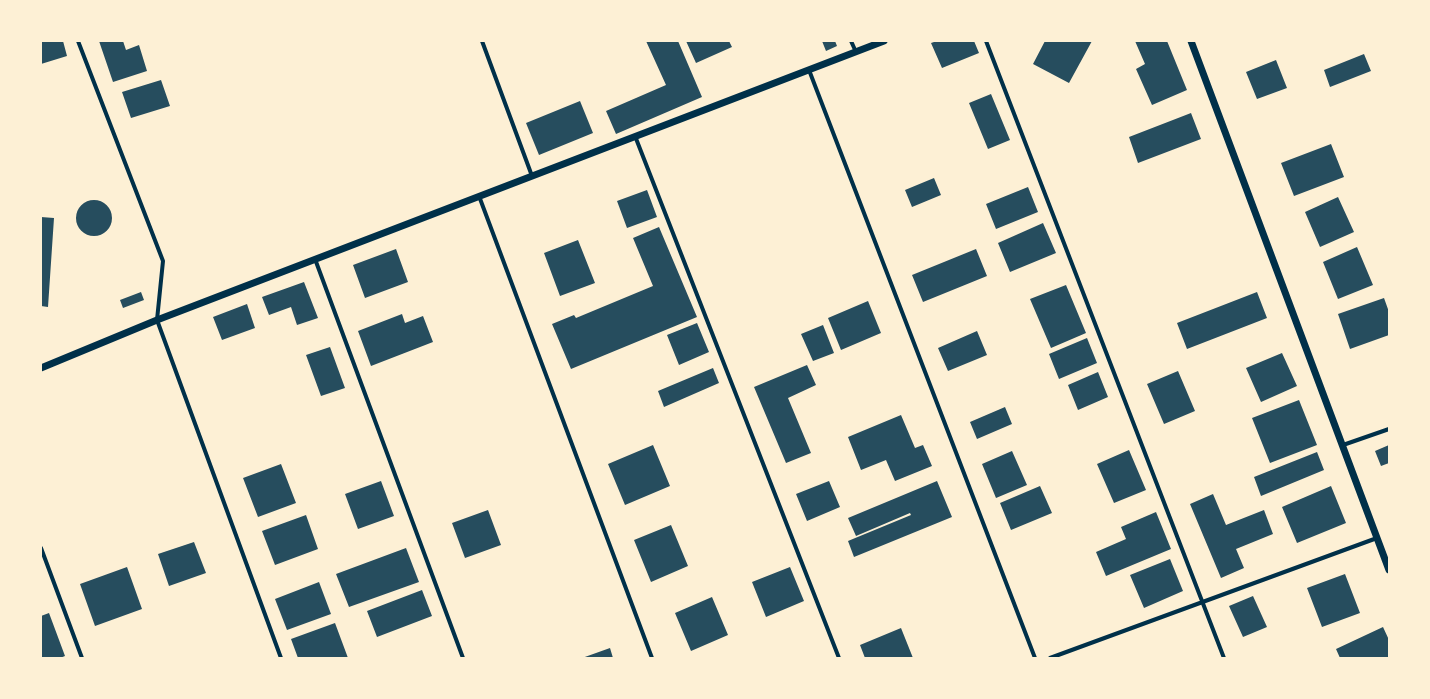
<!DOCTYPE html>
<html>
<head>
<meta charset="utf-8">
<style>
  body { margin:0 }
  #map { position:relative; width:1430px; height:699px; overflow:hidden; background:#fdf0d5; font-family:"Source Serif 4",serif }
  canvas { display:block }
  .frame { position:absolute; inset:0; border:42px solid #fdf0d5; pointer-events:none }
</style>
</head>
<body>
<div id="map">
<canvas width="1430" height="699"></canvas>
<div class="frame"></div>
</div>
<script>
const ctx = document.querySelector('canvas').getContext('2d');
ctx.lineJoin = 'round';
function fill(path, color) { ctx.fillStyle = color; ctx.fill(path, 'evenodd'); }
function stroke(path, color, width, dash) { ctx.strokeStyle = color; ctx.lineWidth = width; ctx.lineCap = dash ? 'butt' : 'round'; ctx.setLineDash(dash || []); ctx.stroke(path); }
const building = new Path2D(`
  M41,41H63L67,56L41,64Z
  M99,41H123L126,50L139,45L147,71L113,82Z
  M646,41H678L702,97L616,134L606,111L666,85Z
  M686,41H729L732,47L696,63Z
  M822,41H835L837,46L826,51Z
  M937,41H974L979,53L942,68L931,43Z
  M1045,41H1092L1069,83L1033,64Z
  M1135,41H1167L1187,90L1152,105L1136,69L1145,64Z
  M1364,54L1371,71L1330,87L1324,70Z
  M1276,60L1287,88L1257,99L1246,72Z
  M161,80L170,106L131,118L122,92Z
  M991,94L1010,140L988,149L969,103Z
  M580,101L593,133L539,155L526,123Z
  M1191,113L1201,139L1138,163L1129,137Z
  M1331,144L1344,177L1294,196L1281,163Z
  M934,178L941,195L912,207L905,190Z
  M1028,187L1038,212L996,229L986,204Z
  M647,190L657,217L627,228L617,201Z
  M1338,197L1354,232L1320,247L1305,212Z
  M76 218a18 18 0 1 1 36 0a18 18 0 1 1-36 0Z
  M41,217L54,218L48,307L41,306Z
  M1043,223L1056,253L1010,272L998,243Z
  M659,227L697,317L571,369L552,324L574,315L576,318L653,286L633,238Z
  M578,240L595,283L560,296L544,253Z
  M1357,247L1373,285L1338,299L1323,262Z
  M396,249L408,282L365,298L353,265Z
  M976,249L987,276L923,302L912,275Z
  M304,282L318,318L297,325L291,307L269,315L262,297Z
  M1066,285L1086,333L1051,348L1030,299Z
  M141,292L144,300L123,308L120,300Z
  M1257,292L1267,318L1187,349L1177,323Z
  M1384,298L1389,312V335L1350,349L1338,314Z
  M868,301L881,333L841,350L828,318Z
  M247,304L255,328L222,340L213,317Z
  M402,314L405,323L423,316L433,342L371,366L358,331Z
  M697,323L709,352L679,365L667,335Z
  M823,325L834,353L813,361L801,334Z
  M977,331L987,355L948,371L938,348Z
  M1087,338L1097,363L1059,379L1049,354Z
  M330,347L345,388L321,396L306,355Z
  M1282,353L1297,386L1261,402L1246,368Z
  M807,365L816,385L788,398L811,453L786,463L754,387Z
  M713,368L719,383L664,407L658,391Z
  M1178,371L1195,411L1164,424L1147,384Z
  M1098,372L1108,397L1078,410L1068,385Z
  M1299,400L1317,445L1270,463L1252,418Z
  M1005,407L1012,424L977,439L970,422Z
  M901,415L915,448L923,445L932,466L895,481L886,460L861,470L848,437Z
  M653,445L670,486L625,505L608,464Z
  M1389,445V463L1381,466L1375,451Z
  M1129,450L1146,490L1114,503L1097,464Z
  M1012,451L1027,485L996,498L982,464Z
  M1317,452L1324,470L1261,496L1254,477Z
  M281,464L296,503L258,517L243,478Z
  M381,481L394,516L358,529L345,494Z
  M829,481L840,507L807,521L796,494Z
  M937,481L952,517L854,557L848,541L911,515L910,513L856,536L848,518Z
  M1040,486L1052,513L1011,530L1000,503Z
  M1331,486L1346,523L1297,543L1282,507Z
  M1213,494L1226,525L1264,510L1273,534L1236,549L1244,568L1221,578L1190,504Z
  M488,510L501,545L465,558L452,523Z
  M1156,512L1171,549L1106,576L1096,552L1126,539L1121,527Z
  M306,515L318,549L275,565L262,531Z
  M671,525L688,566L651,582L634,540Z
  M194,542L206,573L169,586L158,554Z
  M406,548L419,582L349,607L336,574Z
  M1170,559L1183,591L1144,608L1130,575Z
  M127,567L142,609L95,626L80,584Z
  M790,567L804,601L766,617L752,582Z
  M1345,574L1360,613L1322,627L1307,588Z
  M319,582L331,614L287,630L275,599Z
  M422,590L432,616L377,637L367,611Z
  M1253,596L1267,627L1243,637L1229,606Z
  M712,597L728,635L691,651L675,613Z
  M49,613L65,656L60,658H41V616Z
  M335,623L348,658H298L291,639Z
  M1383,627L1389,640V658H1340L1336,649Z
  M901,628L913,658H865L860,645Z
  M610,648L613,658H582Z`);
const minor = new Path2D(`
  M78,41L163,261L157,320L281,658
  M482,41L532,176
  M851,41L856,52
  M986,41L1224,658
  M809,70L1035,658
  M635,136L839,658
  M479,196L652,658
  M315,259L463,658
  M1343,445L1389,429
  M41,548L82,658
  M1050,658L1377,538`);
const tertiary = new Path2D(`
  M1191,41L1389,570
  M41,368L157,320L884,41`);
fill(building, '#264d5e');
stroke(minor, '#003049', 4);
stroke(tertiary, '#003049', 7);
</script>
</body>
</html>
